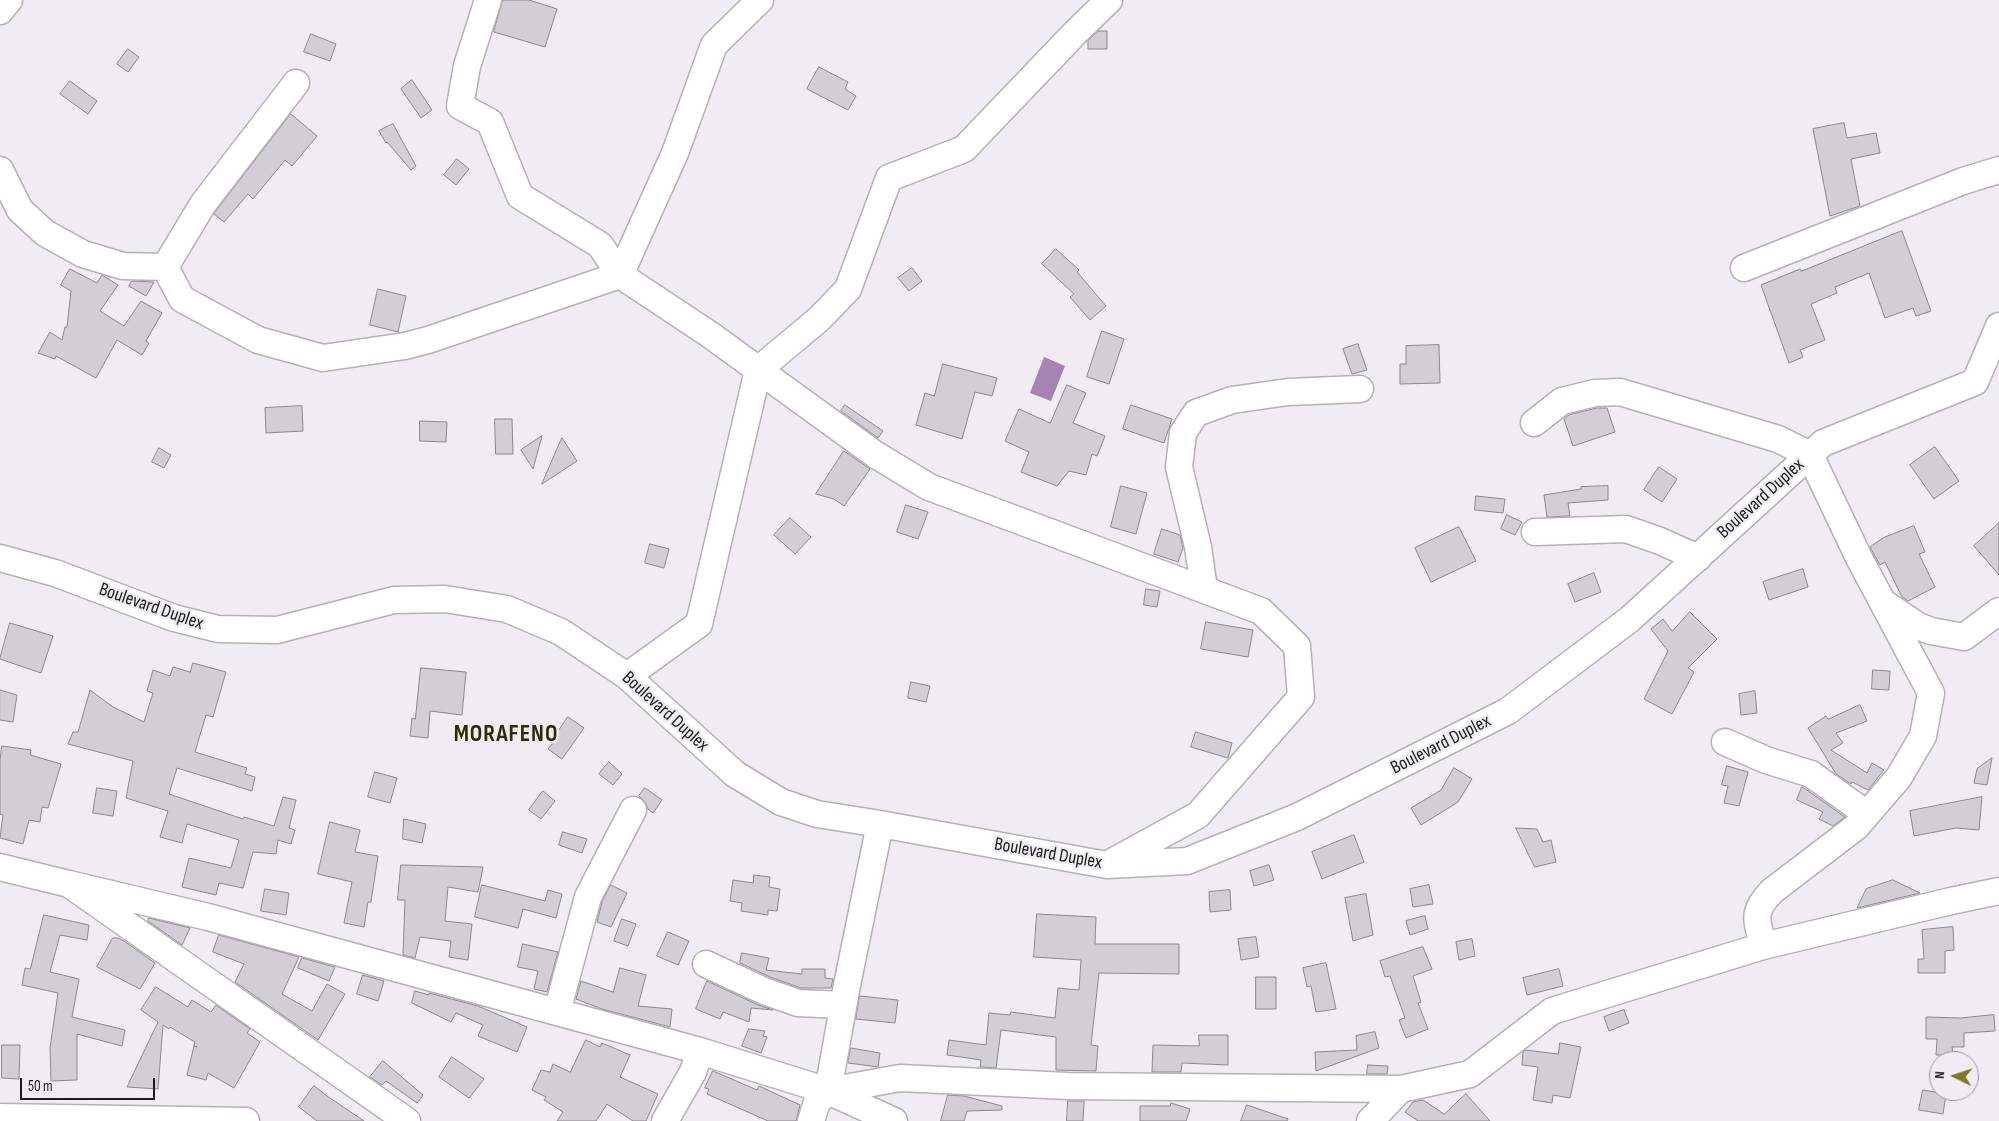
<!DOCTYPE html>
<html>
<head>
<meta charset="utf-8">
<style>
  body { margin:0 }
  #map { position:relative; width:1999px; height:1121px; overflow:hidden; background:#f1ebf3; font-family:"Sofia Sans Condensed",sans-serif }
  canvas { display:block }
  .north { position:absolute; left:1929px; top:1051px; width:50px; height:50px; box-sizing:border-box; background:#f1ebf3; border:1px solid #9c989e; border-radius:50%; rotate:274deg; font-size:14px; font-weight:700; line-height:20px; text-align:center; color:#1d1b1e }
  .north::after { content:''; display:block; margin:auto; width:18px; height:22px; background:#7f7a21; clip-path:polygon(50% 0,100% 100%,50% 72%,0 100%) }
  .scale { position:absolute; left:20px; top:1078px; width:135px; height:22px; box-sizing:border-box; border:2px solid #1d1b1e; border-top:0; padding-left:6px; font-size:15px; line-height:18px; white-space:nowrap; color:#1d1b1e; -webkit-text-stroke:4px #f1ebf3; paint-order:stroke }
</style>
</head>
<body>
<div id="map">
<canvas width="1999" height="1121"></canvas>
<div class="north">N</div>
<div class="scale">50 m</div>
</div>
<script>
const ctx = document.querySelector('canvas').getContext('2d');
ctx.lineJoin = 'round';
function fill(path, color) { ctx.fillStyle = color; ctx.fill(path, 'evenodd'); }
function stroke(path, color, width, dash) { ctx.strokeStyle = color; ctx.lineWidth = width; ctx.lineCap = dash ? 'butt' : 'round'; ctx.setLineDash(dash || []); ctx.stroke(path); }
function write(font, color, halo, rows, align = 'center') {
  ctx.font = font + ' "Sofia Sans Condensed",sans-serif'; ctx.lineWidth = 5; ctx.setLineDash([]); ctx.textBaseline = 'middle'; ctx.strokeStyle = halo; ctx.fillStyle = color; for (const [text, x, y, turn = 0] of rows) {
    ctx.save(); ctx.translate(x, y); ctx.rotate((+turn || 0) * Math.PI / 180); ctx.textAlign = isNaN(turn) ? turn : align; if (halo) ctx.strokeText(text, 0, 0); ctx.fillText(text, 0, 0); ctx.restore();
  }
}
const water = new Path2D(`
  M1044,357L1065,366L1051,401L1030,393Z`);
const building = new Path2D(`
  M503,0H529L557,9L545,47L494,32Z
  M1098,31H1107V49H1088V41Z
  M311,34L336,44L330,61L304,52Z
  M128,49L139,57L128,72L117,64Z
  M819,67L848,82L845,89L856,96L848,110L807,89Z
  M412,80L432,110L421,118L401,89Z
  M70,81L97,101L88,114L60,94Z
  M291,114L317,136L292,166L285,160L253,199L248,194L224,222L214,214L215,212Z
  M1844,123L1847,138L1876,133L1880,153L1851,159L1860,206L1830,216L1813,129Z
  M393,124L416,166L411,170L387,142L386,143L379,131Z
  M457,159L469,169L456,185L444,175Z
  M1902,231L1931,311L1916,316L1913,308L1885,318L1869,273L1835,287L1837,293L1811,304L1825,340L1800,350L1803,357L1789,363L1761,285L1800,269L1801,271Z
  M1056,249L1079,270L1077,272L1106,306L1090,320L1070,297L1074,294L1042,264Z
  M912,268L922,281L909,291L898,278Z
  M70,269L97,283L102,275L118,285L100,311L124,326L141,301L162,313L146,341L149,343L142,355L117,340L96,378L56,356L55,359L38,353L50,332L62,340L65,327H67L71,291L61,285Z
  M132,281L153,282H154L146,296L129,286Z
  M378,289L406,296L398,332L370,325Z
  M1102,331L1124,339L1109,384L1087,377Z
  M1358,344L1367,370L1352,374L1343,349Z
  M1439,345L1440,383L1400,384V364H1406V346Z
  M943,364L997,378L992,396L975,392L962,439L916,425L925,393L934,396Z
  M1067,385L1086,393L1073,423L1105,436L1097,456L1092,454L1086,475L1069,471L1057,486L1021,472L1029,452L1005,441L1019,409L1050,423Z
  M845,405L883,431L878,438L841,411Z
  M1131,405L1172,419L1164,443L1123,429Z
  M302,406L303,431L266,433L265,408Z
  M1597,408H1607L1615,432L1573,446L1564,419L1569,415Z
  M495,419H512L513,454H496Z
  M420,421L447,422L446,442L420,441Z
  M542,436L533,469L521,450Z
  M562,438L577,461L542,484Z
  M1935,447L1959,481L1934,499L1910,465Z
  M159,448L171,455L164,468L152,462Z
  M844,451L870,469L844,506L834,499L816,494Z
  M1659,467L1677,479L1662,502L1644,490Z
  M1121,486L1147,493L1136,534L1111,527Z
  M1608,486V500L1568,503L1570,516L1547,517L1544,495L1581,489V487Z
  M1476,496L1505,499L1503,513L1475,510Z
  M906,505L928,512L918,539L897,532Z
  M1507,515L1522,522L1515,535L1501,529Z
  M790,518L811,537L795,554L774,535Z
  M1999,523V575L1974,546Z
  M1914,526L1925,552L1919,554L1935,587L1908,601L1902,597L1885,562L1880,565L1870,547L1883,538Z
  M1459,527L1476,561L1431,582L1415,548Z
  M1162,529L1180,535L1183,548L1178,562L1154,554Z
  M650,544L669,549L664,568L645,563Z
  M1803,569L1808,587L1769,600L1763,582Z
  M1594,573L1601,592L1575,602L1568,584Z
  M1146,589L1160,591L1157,607L1144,605Z
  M1690,612L1717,639L1688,668L1694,672L1672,714L1644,699L1668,651L1651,629L1663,619L1672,631Z
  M1206,622L1253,630L1248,657L1201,649Z
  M10,623L53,636L41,673L0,659Z
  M193,663L226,672L213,717L206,715L195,752L247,768L245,774L255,777L252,791L177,768L169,794L243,819L244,817L274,826L283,797L296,800L289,828L295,830L291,844L278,840L276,854L253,852L243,888L219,883L216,895L182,887L189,858L231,868L239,840L187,824L182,843L160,837L168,811L126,798L133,761L68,744L73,732H78L90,690L113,707L144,722L153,693L147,691L153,670L170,676L173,667L190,672Z
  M421,668L466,672L462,715L430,711L428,738L410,736L412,718L415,719Z
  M1873,670L1890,671L1889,690L1872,689Z
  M911,682L930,686L926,702L908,698Z
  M0,690L17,695L13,722L0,720Z
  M1755,691L1757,713L1741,715L1739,694Z
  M1860,705L1867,721L1836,733L1843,743L1831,750L1867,773L1872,763L1884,770L1868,790L1852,782L1851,784L1836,774L1808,728L1826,716L1828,719Z
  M568,717L584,728L562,759L548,749L554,742L552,741Z
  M1196,732L1232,743L1228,758L1191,747Z
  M2,746L31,750L30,755L61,764L48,808L42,807L40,822L29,820L23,844L0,838L3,815L0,814V761Z
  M1992,758L1987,785L1974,783L1977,769Z
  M609,762L622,774L613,785L599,774Z
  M1727,766L1748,772L1739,806L1724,803L1728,786L1722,785Z
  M1454,768L1472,779L1458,802L1421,825L1411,808L1441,790Z
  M375,772L397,778L390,803L368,797Z
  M1802,787L1804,788L1845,817L1833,826L1819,819L1823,812L1797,800Z
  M97,788L117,791L113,816L93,813Z
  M645,788L662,800L653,813L648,809L645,802L639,796Z
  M543,791L555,801L541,819L529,810Z
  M1982,797L1979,830L1956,828L1914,836L1910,811Z
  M404,819L426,824L422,843L403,839Z
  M330,822L360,830L355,852L378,856L371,902H368L364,927L344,923L352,882L318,874Z
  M1516,828L1537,829L1543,842L1551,840L1556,862L1535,867Z
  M563,832L587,839L582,853L559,845Z
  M1354,835L1364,862L1322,879L1312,852Z
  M401,865L483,867L478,892L448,887L445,921L472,924L468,960L449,957L451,941L420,937L415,958L403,955L405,900H398Z
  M1269,865L1274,880L1254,886L1250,871Z
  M754,875L770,877L769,887L780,889L777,911L768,910V915L741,911L742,903L730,901L733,880L753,883Z
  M1893,880L1920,893L1857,908L1866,889Z
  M482,885L545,901L548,890L562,894L556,918L523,909L518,928L475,917Z
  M611,885L627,893L611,927L597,922L602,902Z
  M1429,885L1433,904L1413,907L1410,889Z
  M265,889L289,893L286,915L261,911Z
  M1230,890L1231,910L1210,912L1209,892Z
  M1366,894L1373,935L1353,941L1345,898Z
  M1037,914L1096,917L1095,944H1179V974L1099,973L1091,1045L1098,1046L1096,1071L1056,1070V1037L1001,1030L996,1068L980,1067L981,1060L947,1055L949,1040L986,1045L989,1013L1010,1015L1011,1012L1055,1018L1058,988L1079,990L1081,960L1034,957Z
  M44,915L89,925L87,940L60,935L50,972L79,979L72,1017L125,1030L122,1046L77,1034V1080L51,1081L50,1048L58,993L22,985L25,968L30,969Z
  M1425,916L1428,929L1410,935L1406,921Z
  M149,918L190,928L182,945L148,921Z
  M622,919L636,924L628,946L614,941Z
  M1953,927L1954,950L1945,951V973H1918V959H1924L1922,930Z
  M668,932L689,941L678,965L657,956Z
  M219,935L299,957L282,994L312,1011L327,984L345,994L318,1040L235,982L244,964L213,952Z
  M1256,937L1259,957L1241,960L1238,939Z
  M113,938H118L124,941L155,963L140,989L97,967Z
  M1472,939L1475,956L1459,960L1456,942Z
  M523,944L558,952L547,992L534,989L538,971L518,967Z
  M1423,947L1432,969L1413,976L1421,1002L1418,1003L1428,1029L1406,1038L1399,1020L1405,1018L1390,976L1385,977L1380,961Z
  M742,953L769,958L766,970L802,974V969H825V978L833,979L831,988H801L770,977L740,963Z
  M302,958L335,967L329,981L298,968Z
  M1326,963L1336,1009L1316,1012L1311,986L1307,987L1303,968Z
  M620,968L646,975L638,1006L672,1009L670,1027L602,1009L576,999L581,981L613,992Z
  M1559,969L1563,986L1527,995L1523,978Z
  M363,975L384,981L378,1001L357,994Z
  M1256,977H1276V1009H1256Z
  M707,981L758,1005L773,1010L751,1008L749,1022L723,1012L720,1019L696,1009Z
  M156,987L188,1007L192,1000L211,1012L216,1005L250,1029L247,1033L260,1042L234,1088L208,1073L206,1080L187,1075L194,1046L197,1047L194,1046L195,1042L170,1027L169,1029L163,1025L158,1089L127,1087L158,1022L141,1010Z
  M415,991L429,995V993L478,1006L527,1027L517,1052L478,1036L483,1025L456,1013L451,1022L412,1003Z
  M860,996L898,1000L895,1023L856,1019Z
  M1624,1010L1629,1023L1609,1031L1604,1017Z
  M1994,1015L1995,1031L1964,1033V1047H1952L1953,1055H1936L1937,1039H1926V1017L1960,1018Z
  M749,1029L765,1031L763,1036L767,1037L761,1053L742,1046Z
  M1375,1032L1379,1048L1316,1071L1315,1052L1357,1050L1356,1036Z
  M1199,1035H1228V1065L1182,1063L1181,1072H1152L1153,1045L1199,1046Z
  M586,1040L600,1047L602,1043L630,1055L620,1077L658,1094L646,1121H633L607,1104L596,1121H557L563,1112L544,1100L546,1097L532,1090L541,1070L550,1072L553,1064L570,1072Z
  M1560,1043L1581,1047L1570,1098L1553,1095L1552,1103L1533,1100L1538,1067L1522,1065L1523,1052L1525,1050L1558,1054Z
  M2,1045H20L19,1079L2,1078Z
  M851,1048L880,1053L878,1067L848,1063Z
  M452,1057L484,1079L469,1098L439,1077Z
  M383,1061L423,1095L417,1103L386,1081L382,1085L370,1077Z
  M1368,1065L1388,1066L1387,1074H1367Z
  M713,1071L757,1090L759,1086L800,1105L796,1121H768L707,1094L709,1089L705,1088Z
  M314,1086L327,1096L364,1121H317L299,1107Z
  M1923,1090L1946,1094L1943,1114L1919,1110Z
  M1466,1094L1490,1121H1418L1405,1112L1413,1102L1423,1100L1444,1114Z
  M948,1095L964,1096L1002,1106V1110L967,1111L964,1121H941Z
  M1068,1101H1084L1083,1121H1067Z
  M1171,1103L1190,1109L1186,1121H1140V1106H1170Z
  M1247,1105L1288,1119L1287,1121H1241Z`);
const minor = new Path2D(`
  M488,0L467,66L460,106L490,122L520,196L600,245L620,275
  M0,11L9,0
  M0,170L20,210L45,233L83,254L123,266L165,267L182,299L258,340L323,358L405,346L428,340L620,275L709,334L876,455L929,487L1261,611L1297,646L1301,697L1198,815L1114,861
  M165,267L203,204L296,83
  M1744,268L1963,181L1999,170
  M620,275L675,153L714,45L760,0
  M1534,423L1562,401L1595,393L1620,392L1778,439L1810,455L1859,558L1931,693L1923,736L1899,777L1856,827L1772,891C1751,913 1757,919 1763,946
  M1535,532L1626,529L1660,541L1698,558
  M0,558L55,573L174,618L218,629L277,630L394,600L445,599L507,609L561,632L627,676L735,774L781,802L817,814L880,824L1107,865L1187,861L1297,817L1508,711L1630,619L1823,443L1975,382L1999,326
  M1204,589L1198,547L1179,467L1183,433L1196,413L1232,400L1288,392L1360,389
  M1884,603L1918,626L1931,631L1964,637L1999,611
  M627,676L699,624L758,370L819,319L848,289L889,178L964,149L1075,33L1109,0
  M1725,742L1766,760L1811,774L1867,814
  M0,867L69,884L407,1121
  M69,884L208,917L700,1051L828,1091L894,1121
  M706,964L764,991L798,1003L843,1005
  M557,1012L588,897L633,810
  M828,1091L900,1078L1068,1086L1401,1089L1470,1074L1552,1011L1763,946L1951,901L1999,891
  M0,1117L246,1121
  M665,1121L693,1072L700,1051
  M811,1121L817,1102L828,1091L847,985L880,824
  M1370,1121L1401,1089`);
const streetNames = [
  ["Boulevard Duplex",1761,499,-42],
  ["Boulevard Duplex",151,607,19],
  ["Boulevard Duplex",665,712,42],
  ["Boulevard Duplex",1441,745,-27],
  ["Boulevard Duplex",1048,854,10]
];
const districtNames = [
  ["MORAFENO",506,735]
];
fill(water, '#a584af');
fill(building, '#d3cdd5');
stroke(building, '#8d878e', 1);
stroke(minor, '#b6b0b7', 29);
stroke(minor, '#fff', 26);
write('19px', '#1d1b1e', '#f1ebf3', streetNames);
ctx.letterSpacing = '1px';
write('bold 24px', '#2e2c01', '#f1ebf3', districtNames);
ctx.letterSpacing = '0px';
</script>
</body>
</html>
